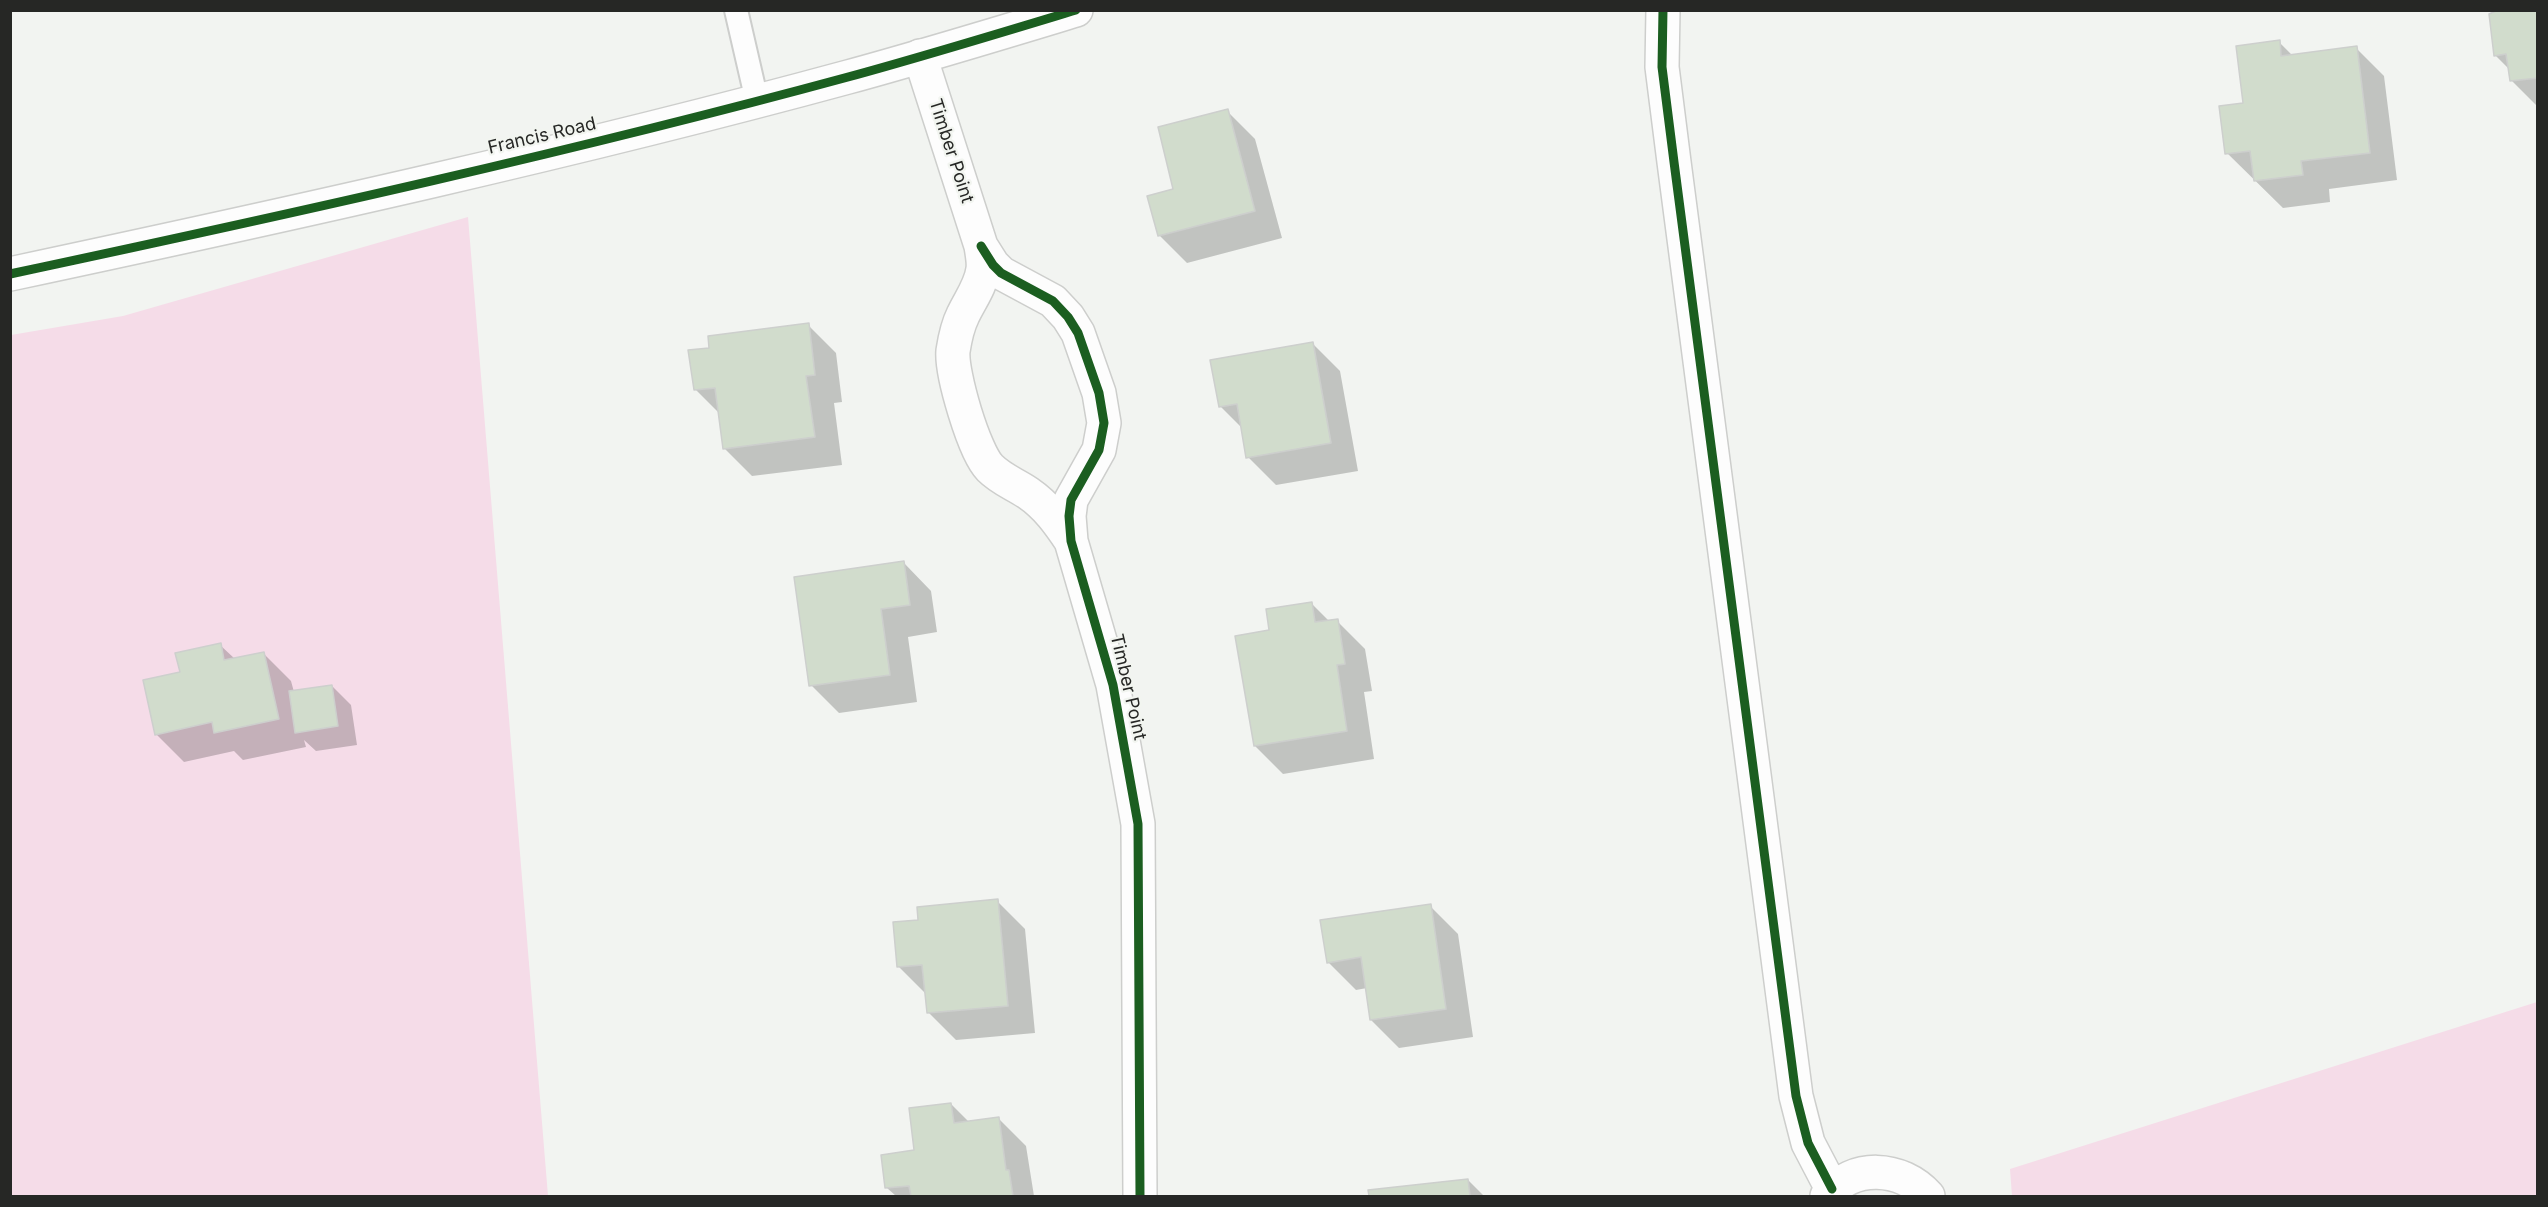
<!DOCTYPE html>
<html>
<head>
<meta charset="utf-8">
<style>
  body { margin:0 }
  #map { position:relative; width:2548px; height:1207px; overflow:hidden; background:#f2f4f1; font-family:Inter,sans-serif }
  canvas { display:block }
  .frame { position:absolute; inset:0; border:12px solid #262725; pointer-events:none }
</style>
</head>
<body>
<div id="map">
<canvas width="2548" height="1207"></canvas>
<div class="frame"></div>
</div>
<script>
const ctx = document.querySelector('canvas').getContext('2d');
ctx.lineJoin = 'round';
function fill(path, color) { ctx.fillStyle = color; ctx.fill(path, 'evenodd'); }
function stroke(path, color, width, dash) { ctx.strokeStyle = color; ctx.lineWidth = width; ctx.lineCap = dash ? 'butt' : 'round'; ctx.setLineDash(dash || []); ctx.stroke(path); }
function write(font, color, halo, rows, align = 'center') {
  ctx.font = font + ' Inter,sans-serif'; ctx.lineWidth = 4.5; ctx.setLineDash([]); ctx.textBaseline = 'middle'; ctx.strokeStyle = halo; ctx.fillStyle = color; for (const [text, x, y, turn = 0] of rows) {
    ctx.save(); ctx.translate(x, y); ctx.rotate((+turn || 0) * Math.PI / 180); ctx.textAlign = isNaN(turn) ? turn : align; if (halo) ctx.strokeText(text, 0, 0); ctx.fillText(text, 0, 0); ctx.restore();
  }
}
const green = new Path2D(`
  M468,217L548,1196H11V335L123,316Z
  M2537,1002V1196H2012L2010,1169Z`);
const shadow = new Path2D(`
  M2538,10V107L2511,80L2510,70L2495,55Z
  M2279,42L2293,56L2356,48L2384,76L2397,180L2329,189L2330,202L2283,208L2227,153L2245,105Z
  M1227,111L1255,139L1282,238L1187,263L1159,235L1175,190Z
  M808,325L836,353L842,402L834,403L842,465L752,476L724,448L720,414L695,389Z
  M1312,343L1340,371L1358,471L1276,485L1248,457L1243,429L1220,406Z
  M904,563L931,591L937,632L908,637L917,702L839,713L811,685Z
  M1311,603L1330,622L1337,621L1365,649L1372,691L1364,692L1374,759L1283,774L1255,746L1270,631Z
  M220,645L235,659L264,654L291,681L294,692L332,686L351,705L357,745L316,751L304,740L306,747L243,760L234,751L184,762L156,734L182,673Z
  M997,901L1025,929L1035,1033L956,1040L928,1012L927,995L898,966L920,921Z
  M1430,906L1458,934L1473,1037L1399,1048L1371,1020L1367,988L1356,990L1328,962Z
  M951,1104L969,1122L998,1118L1026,1146L1034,1196H896L887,1188Z
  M1468,1180L1484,1196H1370V1191Z`);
const building = new Path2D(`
  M2498,10H2538V78L2510,81L2506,54L2494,56L2489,14Z
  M2280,40L2281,56L2357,46L2370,153L2301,161L2303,175L2254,181L2250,151L2225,154L2219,106L2243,103L2236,46Z
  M1228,109L1255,211L1158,236L1147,196L1173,189L1158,127Z
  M809,323L815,375L806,376L815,437L723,449L715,388L694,390L688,350L709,348L708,336Z
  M1313,342L1331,443L1246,458L1237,404L1219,407L1210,360Z
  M904,561L910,605L881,609L890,675L809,686L794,577Z
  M1312,602L1315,622L1338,619L1345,664L1337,665L1347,731L1254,746L1235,636L1269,630L1266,609Z
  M221,643L224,660L264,652L279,719L214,733L212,722L155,735L143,680L180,672L175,653Z
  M332,685L338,726L295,733L289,691Z
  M998,899L1008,1006L927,1013L922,965L897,967L893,922L918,920L917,907Z
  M1431,904L1446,1009L1370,1020L1361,957L1327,963L1320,920Z
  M951,1103L954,1123L999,1117L1006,1170H1009L1013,1196H911L909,1186L885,1188L881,1155L914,1150L909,1108Z
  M1468,1179L1470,1196H1369L1368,1190Z`);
const service = new Path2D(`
  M736,10L757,101`);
const minor = new Path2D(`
  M1663,10L1662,67L1674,162L1796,1096L1808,1143L1832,1189
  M920,56L981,246C982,253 984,262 983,269C981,286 970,300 963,315C957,327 955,338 953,351C951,373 974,452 990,468C1002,480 1015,484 1028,493C1047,506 1059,523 1071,541
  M981,246L993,265L1001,273L1053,301L1068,317L1078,333L1099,393L1104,423L1099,450L1071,500L1069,516L1071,541L1113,685L1138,824L1140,1196
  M1827,1196C1853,1163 1901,1166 1928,1196`);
const tertiary = new Path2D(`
  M10,274C291,214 572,152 848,77C925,56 1000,33 1076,10`);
const cycleway = new Path2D(`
  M1663,10L1662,67L1674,162L1796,1096L1808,1143L1832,1189
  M981,246L993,265L1001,273L1053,301L1068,317L1078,333L1099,393L1104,423L1099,450L1071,500L1069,516L1071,541L1113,685L1138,824L1140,1196
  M10,274C291,214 572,152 848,77C925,56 1000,33 1076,10`);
const streetNames = [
  ["Francis Road",542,136,-13],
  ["Timber Point",951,151,72],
  ["Timber Point",1128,687,77]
];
fill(green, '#f5dce8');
fill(shadow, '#0003');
fill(building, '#d1dccc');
stroke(building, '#cdcfcd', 1.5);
stroke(service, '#cdcecc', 26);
stroke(minor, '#cdcecc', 36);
stroke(tertiary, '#cdcecc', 36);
stroke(service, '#fdfdfd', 22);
stroke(minor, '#fdfdfd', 33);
stroke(tertiary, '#fdfdfd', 33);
stroke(cycleway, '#1b5e20', 9);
write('18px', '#262725', '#f2f5f0', streetNames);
</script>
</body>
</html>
